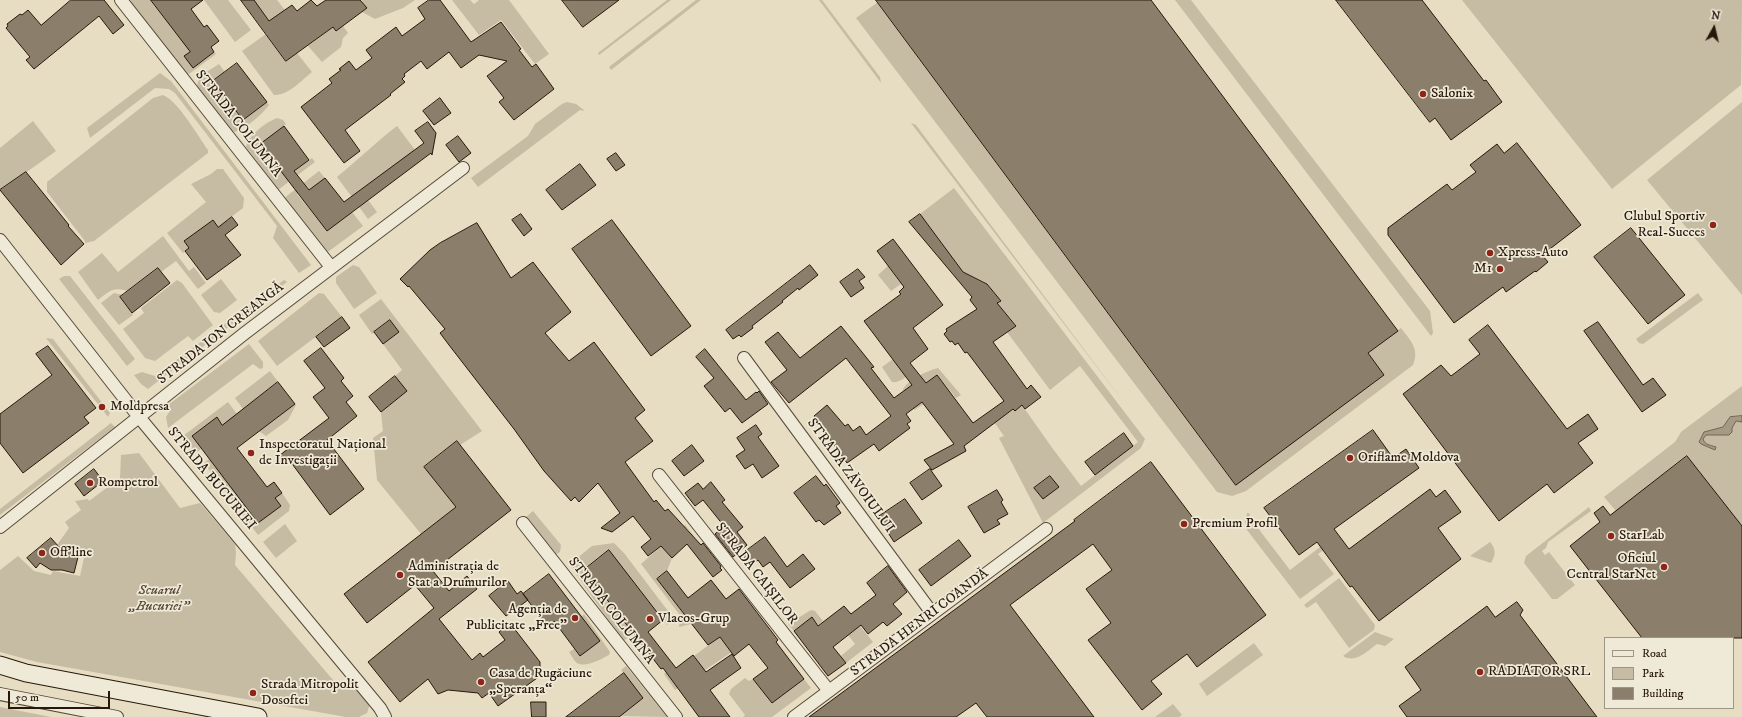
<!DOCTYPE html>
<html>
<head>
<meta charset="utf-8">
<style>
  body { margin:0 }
  #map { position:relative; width:1742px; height:717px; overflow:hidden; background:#e6ddc2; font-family:"IM FELL DW Pica",serif }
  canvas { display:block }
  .legend { position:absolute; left:1604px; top:637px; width:130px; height:72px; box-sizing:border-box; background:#efe9d7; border:1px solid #9f9585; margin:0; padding:5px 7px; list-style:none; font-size:12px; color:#28180b }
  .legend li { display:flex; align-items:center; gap:8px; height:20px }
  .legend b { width:20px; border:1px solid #9f9585 }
  .north { position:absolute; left:1694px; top:8px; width:40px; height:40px; -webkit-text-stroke:3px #efe9d7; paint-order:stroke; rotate:8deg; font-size:11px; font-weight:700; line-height:16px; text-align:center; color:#28180b }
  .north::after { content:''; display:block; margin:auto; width:14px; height:18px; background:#28180b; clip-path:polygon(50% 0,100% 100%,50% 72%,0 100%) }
  .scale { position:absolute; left:8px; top:691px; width:102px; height:18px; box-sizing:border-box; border:2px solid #28180b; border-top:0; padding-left:5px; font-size:12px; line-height:14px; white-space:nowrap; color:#28180b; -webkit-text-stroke:3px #efe9d7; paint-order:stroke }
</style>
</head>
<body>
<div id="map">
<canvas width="1742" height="717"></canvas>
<ul class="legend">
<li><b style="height:5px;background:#efe9d7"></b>Road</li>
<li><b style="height:11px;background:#c6bca3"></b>Park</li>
<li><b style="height:11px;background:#8b7e6a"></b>Building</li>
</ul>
<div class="north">N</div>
<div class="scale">50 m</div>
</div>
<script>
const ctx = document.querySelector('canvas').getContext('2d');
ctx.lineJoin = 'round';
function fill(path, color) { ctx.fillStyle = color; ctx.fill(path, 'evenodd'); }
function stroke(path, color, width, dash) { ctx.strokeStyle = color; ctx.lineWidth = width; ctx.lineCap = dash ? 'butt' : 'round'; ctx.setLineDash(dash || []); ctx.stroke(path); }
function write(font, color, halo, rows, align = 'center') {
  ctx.font = font + ' "IM FELL DW Pica",serif'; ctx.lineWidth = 3.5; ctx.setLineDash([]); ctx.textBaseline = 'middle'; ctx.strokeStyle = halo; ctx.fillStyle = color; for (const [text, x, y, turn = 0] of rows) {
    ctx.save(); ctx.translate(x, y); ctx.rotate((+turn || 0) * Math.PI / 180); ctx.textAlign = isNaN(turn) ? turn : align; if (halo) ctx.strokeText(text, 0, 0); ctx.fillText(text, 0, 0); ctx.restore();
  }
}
const green = new Path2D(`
  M131,0H152L190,52L193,67L214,52L216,54L189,74L187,73L132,6Z
  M204,0H228L251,30L235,42Z
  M254,0H277L285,10L269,21Z
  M363,0H415L403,8L375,19L362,12L367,8L361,1Z
  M452,0H470L474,4L479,0H509L549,54L535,64L501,20L479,35Z
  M667,0H671L599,55L598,53Z
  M696,0H701L611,70L609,67Z
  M819,0H822L880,77L881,83Z
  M1175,0H1191L1430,311L1433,333L1431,336Z
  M1462,0H1742L1741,85L1612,189Z
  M878,2L1236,484L1384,375L1368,353L1401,328C1410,340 1420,349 1413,365L1246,491L1232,496L1217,492L856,18Z
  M343,26L348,33L343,38L341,47L322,62L308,46L333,27L336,30Z
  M266,34L286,61L297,53L312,72C302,80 288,96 274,95L242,51Z
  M219,64L225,72L213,81L243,120L267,102L269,105C260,117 248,126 235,132L228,129L197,87C198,75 209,71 219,64Z
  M160,73L171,81L311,265L299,273L273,238L277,226L175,93L169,89L155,88L90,138L87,128Z
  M163,95C178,101 198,136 208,150V153L94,241L85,243V241L47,192V182L153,98Z
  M567,102L576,104L585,111L580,110L478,187L471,178L528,136L535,124L562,104Z
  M1742,102V295L1647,180Z
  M277,118L283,120L286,124L260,144L286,177L312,158L315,162L278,190L246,147C249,135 266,122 277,118Z
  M33,121L56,151L10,184L9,183L0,190V148Z
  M911,123L916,125L1125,404Z
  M397,126L415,150L368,200L377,212L368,219L337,177C358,160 376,142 397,126Z
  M217,169H223L244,198L243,208L218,227L213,220L184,241L189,248L183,253L167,233L206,202L191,184L211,174Z
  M319,171L325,178L309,190L307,186L297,194L327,231L352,212L363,226L325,254L283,199Z
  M954,188L1145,439L1141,448L1043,523L999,438L1004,436L994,422L1014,409L1015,410L1022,405L1053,449L1081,486L1138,442L1080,366L1050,390L1007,332L1016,325L997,303L1000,300L987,283L963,272L920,214Z
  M163,236L189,271L194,267L206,283L198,289L176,261L161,272L158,268L128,291C112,287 111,290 98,300L78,272L102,253L118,272Z
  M353,265L359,267L377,293L354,309L336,283V277Z
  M888,266L901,284L891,291L878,275Z
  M64,276H70L135,359L127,366L59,279Z
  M221,279L237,300L220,313L214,312L201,295Z
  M177,280L182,283L213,325L193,341L188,336L155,361L145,358L123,329L144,313L141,308Z
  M284,280L287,282L148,389L141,384L134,375L142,372L155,376Z
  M114,293L123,295L120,298L133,315L119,325L101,303Z
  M319,293L324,294L342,317L277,366L258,341Z
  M1698,293L1703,300L1643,344L1639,343L1636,339Z
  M381,299L482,431L460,445L457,441L424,467L456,507L421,534L377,480L373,438L383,431L381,412L407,391L395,376L402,370L383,344L399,332L390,320L372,334L359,315Z
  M46,338L53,339L110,413L108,417Z
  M249,344L263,362V368L260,369L253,364L168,428L166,417L171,409L168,405Z
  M893,359L915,369C909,374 900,384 892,382L882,367Z
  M938,368L961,395L956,398L937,375L926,383L921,378L907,389L914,407L922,402L924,404L914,410L905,397L903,389C910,378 925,372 938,368Z
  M270,371L278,382L243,409L235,398Z
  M1742,386V526L1687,456L1616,511L1604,497L1675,442L1681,432Z
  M228,402L237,414L225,428L217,417L192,436L202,448L196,453L183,436Z
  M295,404L296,405L288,420L266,436L259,431Z
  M111,423L115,427L0,515V509Z
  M139,453L180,508L200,503L235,544L236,553L235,565L339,687L359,691L370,704L367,713L359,717H346L37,662L0,652V570L18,556L34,571L51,575L53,571L80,576L85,553L57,545L69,528L65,522L81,510L75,501L88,499L89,501L120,478L121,455Z
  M209,459L281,506L275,498L282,493L290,505L289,511L258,535L204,463Z
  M1589,507L1591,511L1548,542L1546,548L1542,551L1545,555L1549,552L1575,585L1557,599H1552L1524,563L1526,556Z
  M533,511L561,545L560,552L554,556L525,518Z
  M1247,513H1249L1251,519L1290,570L1337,534L1340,538L1318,554L1334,574L1300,599L1247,530L1245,522Z
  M285,524L297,541L276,558L263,542Z
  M685,525L695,537L686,528L664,549L672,558L667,571L657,579L691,624L679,627L680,617L679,614L641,564Z
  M1490,542C1496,549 1496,555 1491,563L1470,556Z
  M614,543L624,553L668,611L671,622L667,625L608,551L584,570L634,634L623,641L574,571L571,563L592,546Z
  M1339,578L1375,625L1374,630L1349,648L1316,602L1307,608L1304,605Z
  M688,596L732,652L675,690L664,674L674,666L676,668L668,674L675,684L700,665L694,656L718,638L687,597Z
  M811,610L815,611L823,621L818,625L812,617L794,631L788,624Z
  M584,614L610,652L609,655C601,659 586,668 577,663C574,661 572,656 569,652L574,649L580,656L599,641L581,617Z
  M860,626L873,642L846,663L841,656L855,644L848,635Z
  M1375,632L1394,639L1385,646L1377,644C1367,651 1356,664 1343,656Z
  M1254,643L1263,655L1207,696L1199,684Z
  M626,666L667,717L619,716L643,698L621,670Z
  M745,678L749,681L753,679L772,703L804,679L811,688L772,717H743L745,715L729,694L731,689Z
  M1173,704L1182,715L1179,717H1155Z
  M0,707L51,717H0Z`);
const water = new Path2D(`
  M1742,416V422L1736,421L1732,428V432L1729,435H1706L1703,439C1705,445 1710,445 1716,447L1715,450L1701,444L1699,442L1704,432L1723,427L1730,417Z`);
const building = new Path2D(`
  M71,0H104L124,25L113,34L99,16L34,69L26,60L30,57L6,28L8,26L7,24L20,14L22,15L28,10L41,25Z
  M151,0H203L191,9L204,27L207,25L219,41L211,47L214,52L193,68L184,56L190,52Z
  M241,0H254L269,21L292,5L297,11L311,0L317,6L326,0H360L367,8L336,31L333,27L286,61Z
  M429,0H440L471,42L501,22L521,49L519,50L532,67L536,64L554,89L514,120L499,102L504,98L487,76L507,61L479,55L461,68L449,52L427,69L421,61L404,74L405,76L402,79L405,82L390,94L391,95L345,130L360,151L344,163L301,107L332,83L329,79L341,70L339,69L349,61L356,70L372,58L366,50L396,27L402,36L425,19L418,8Z
  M562,0H619L583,27Z
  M876,0H1151L1398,331L1368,353L1384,375L1236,485Z
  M1336,0H1422L1484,81L1486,80L1502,102L1451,140L1435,118L1430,122Z
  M237,63L267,102L243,120L213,81Z
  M440,98L451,113L434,125L423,111Z
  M428,122L436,133L432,155L431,153L327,231L260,144L284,126L309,160L294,171L309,190L325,178L344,202L424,143L415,131Z
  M458,136L471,153L459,162L446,145Z
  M1517,143L1581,225L1542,255L1548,262L1536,272L1535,271L1506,292L1503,287L1454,323L1388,235V228L1447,184L1452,190L1476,172L1470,165L1497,144L1504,153Z
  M616,153L625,165L616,171L607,159Z
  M580,164L596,185L562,210L546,190Z
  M26,172L69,225L68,226L84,244L61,265L0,190Z
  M521,214L532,229L524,236L512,220Z
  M920,214L963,272L987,284L1001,301L997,303L1016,326L993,342L1027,389L1031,385L1041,397L1025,409L1022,405L1015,411L1013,409L964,446L966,451L932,470L924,460L954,444L922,402L906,414L911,421L907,424L910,428L879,451L874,444L847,463L829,438L830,437L814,416L827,405L845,426L848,424L853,431L860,426L866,435L891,416L846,358L789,403L771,382L787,370L765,342L778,332L800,358L841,326L874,367L871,368L894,398L912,385L864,321L901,294L899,292L904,287L877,251L893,239L943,305L913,328L928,349L910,363L926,383L937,375L973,423L1004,401L967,352L965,353L958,343L955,345L952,341L950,342L944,334L947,331L946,329L977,309L970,300L972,297L909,222Z
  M232,217L238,225L225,235L241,255L207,280L185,251L189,248L184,241L213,220L218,227Z
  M612,220L691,326L651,356L572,249Z
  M477,223L511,278L533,262L571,312L545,333L569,361L594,342L645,410L635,418L653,441L625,462L654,502L656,500L665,511L668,509L701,545L703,543L721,566L720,568L722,570L713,577L687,544L672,558L661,546L648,556L641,547L651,539L633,516L612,532L601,528L620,513L598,483L579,502L575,497L571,501L544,471L514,429L449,345L440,333L445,329L409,286L408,287L400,279L430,250L440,243Z
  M1631,228L1685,295L1648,324L1594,257Z
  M810,265L818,275L799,290L798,288L782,301L783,302L752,326L753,328L741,337L739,335L733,339L726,330Z
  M158,268L170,283L132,313L120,297Z
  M858,269L865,277L859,281L864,288L851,297L840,282Z
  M342,317L350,328L324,347L316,337Z
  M390,320L399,332L383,344L374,332Z
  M1598,322L1643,385L1653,378L1666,395L1642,412L1584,331Z
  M1488,325L1567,429L1588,414L1598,429L1578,443L1593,463L1554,493L1547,484L1499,521L1403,394L1441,365L1451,376L1480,354L1469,340Z
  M48,346L96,408L84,417L89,423L23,473L0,443V414L52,375L36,354Z
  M321,348L344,378L341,381L353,396L346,402L357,416L327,440L364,489L330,515L290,461L287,464L280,455L329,418L313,397L325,388L304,361Z
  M705,349L746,400L756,392L757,393L759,391L768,404L742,423L730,408L725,412L704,386L714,378L696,357Z
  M395,376L407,391L381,412L369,397Z
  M278,382L295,404L237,448L267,487L274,482L282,493L275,498L281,506L258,523L192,436L217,417L222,425Z
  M756,425L762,434L758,437L779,466L762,478L753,464L745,469L736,456L745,450L737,438Z
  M1373,430L1393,458L1406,449L1419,468L1334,529L1349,549L1430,489L1436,497L1445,490L1461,512L1438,528L1461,559L1379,621L1352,586L1350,587L1317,542L1299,555L1264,508Z
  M1124,433L1133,446L1095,475L1085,462Z
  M457,441L511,510L433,571L449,591L467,576L477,589L439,619L472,660L480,653L483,657L505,640L499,632L510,623L540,662V676L498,706L489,693L482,698L478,693L448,690L438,694L428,679L400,702L368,662L434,608L415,585L367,623L344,594L456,507L424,467Z
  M692,445L704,461L684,476L672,461Z
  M1687,456L1742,526V638H1642L1570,546L1600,522L1594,513L1603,506L1610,515Z
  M1151,462L1266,615L1197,667L1187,654L1151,681L1162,694L1142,710L1088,640L1111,623L1086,589L1112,570L1093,544L1010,605L1094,717H987L976,703L956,717H809L1075,521L1074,520Z
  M94,469L103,481L84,496L75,484Z
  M930,469L942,486L922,500L910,483Z
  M816,476L824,486L826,484L840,503L836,506L841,513L824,525L819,520L816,522L794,493Z
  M1050,476L1059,487L1043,499L1034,488Z
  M711,482L725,500L722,502L743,527L737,532L747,545L733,557L715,534L724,526L703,500L695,506L685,493L698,483L703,489Z
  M997,490L1003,500L1001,502L1008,514L997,520L1000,524L984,533L968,507Z
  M905,499L922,523L894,542L878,517Z
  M765,537L787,567L803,554L815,569L790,588L770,562L763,567L758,560L751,566L742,554Z
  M51,538L59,547L79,553L74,573L62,570H51L40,563L36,568L27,558Z
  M959,540L971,556L931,586L919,570Z
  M609,550L663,620L648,632L676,668L693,655L706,672L732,654L741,668L710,690L730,717H699L663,668L661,669L584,570Z
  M888,566L907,592L893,604L902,614L887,626L883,622L868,634L861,625L833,647L846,663L828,676L794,631L812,617L818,626L844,606L851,614L876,595L867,583Z
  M667,571L688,598L711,580L726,599L739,589L778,640L776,642L804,679L772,703L753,679L768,668L749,644L734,656L720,637L708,645L657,579Z
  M549,574L600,641L580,656L554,621L547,626L523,594Z
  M508,581L517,594L521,591L528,600L506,616L489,596Z
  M1517,602L1523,610L1520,615L1597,717H1407L1399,706L1421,690L1405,667L1487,606L1495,617Z
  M624,673L643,698L619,717H566Z
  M531,702H546V717H532Z`);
const minor = new Path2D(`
  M121,0L331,267
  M0,240L139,417L380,708L385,717
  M744,358L932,613
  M659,475L829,691
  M523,523L676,717
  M0,527L245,333L463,168
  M0,694L117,717
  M794,717L1046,529`);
const secondary = new Path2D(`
  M0,665L26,673L258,717`);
const markers = [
  [1423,94,4,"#8f2418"],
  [1713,225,4,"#8f2418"],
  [1490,253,4,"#8f2418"],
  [1500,269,4,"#8f2418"],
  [102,407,4,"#8f2418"],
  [251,453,4,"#8f2418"],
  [1350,458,4,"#8f2418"],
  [90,483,4,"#8f2418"],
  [1184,524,4,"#8f2418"],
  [1611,536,4,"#8f2418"],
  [42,553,4,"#8f2418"],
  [1664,567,4,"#8f2418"],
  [400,575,4,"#8f2418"],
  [575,618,4,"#8f2418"],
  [650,619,4,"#8f2418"],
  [1480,672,4,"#8f2418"],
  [481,682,4,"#8f2418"],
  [253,693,4,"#8f2418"]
];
const poiNames = [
  ["Salonix",1431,94],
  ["Clubul Sportiv",1705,217,"right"],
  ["Real-Succes",1705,233,"right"],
  ["Xpress-Auto",1498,253],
  ["M1",1492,269,"right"],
  ["Moldpresa",110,407],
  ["Inspectoratul Național",259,445],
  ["de Investigații",259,461],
  ["Oriflame Moldova",1358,458],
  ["Rompetrol",98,483],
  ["Premium Profil",1192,524],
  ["StarLab",1619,536],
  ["Off'line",50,553],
  ["Oficiul",1656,559,"right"],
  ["Central StarNet",1656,575,"right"],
  ["Administrația de",408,567],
  ["Stat a Drumurilor",408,583],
  ["Agenția de",567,610,"right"],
  ["Publicitate „Free”",567,626,"right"],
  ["Vlacos-Grup",658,619],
  ["RADIATOR SRL",1488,672],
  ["Casa de Rugăciune",489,674],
  ["„Speranța“",489,690],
  ["Strada Mitropolit",261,685],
  ["Dosoftei",261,701]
];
const streetNames = [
  ["STRADA COLUMNA",238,124,52],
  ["STRADA ION CREANGĂ",221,334,-38],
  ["STRADA ZĂVOIULUI",850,476,54],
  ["STRADA BUCURIEI",211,479,50],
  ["STRADA CAIȘILOR",756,574,52],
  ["STRADA COLUMNA",611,611,52],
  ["STRADA HENRI COANDĂ",920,623,-37]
];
const parkNames = [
  ["Scuarul",159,591],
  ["„Bucuriei”",159,607]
];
fill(green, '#c6bca3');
fill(water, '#a59a84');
stroke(water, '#736654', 1);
fill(building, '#8b7e6a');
stroke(building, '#28180b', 1);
stroke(minor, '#584939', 14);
stroke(secondary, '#28180b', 19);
stroke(minor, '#efe9d7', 12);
stroke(secondary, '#efe9d7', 17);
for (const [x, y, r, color] of markers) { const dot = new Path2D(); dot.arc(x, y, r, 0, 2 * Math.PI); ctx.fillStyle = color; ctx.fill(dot); stroke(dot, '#efe9d7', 1.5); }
write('14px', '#28180b', '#efe9d7', poiNames, 'left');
write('14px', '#28180b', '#efe9d7', streetNames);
write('italic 14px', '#574939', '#efe9d7', parkNames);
</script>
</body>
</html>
